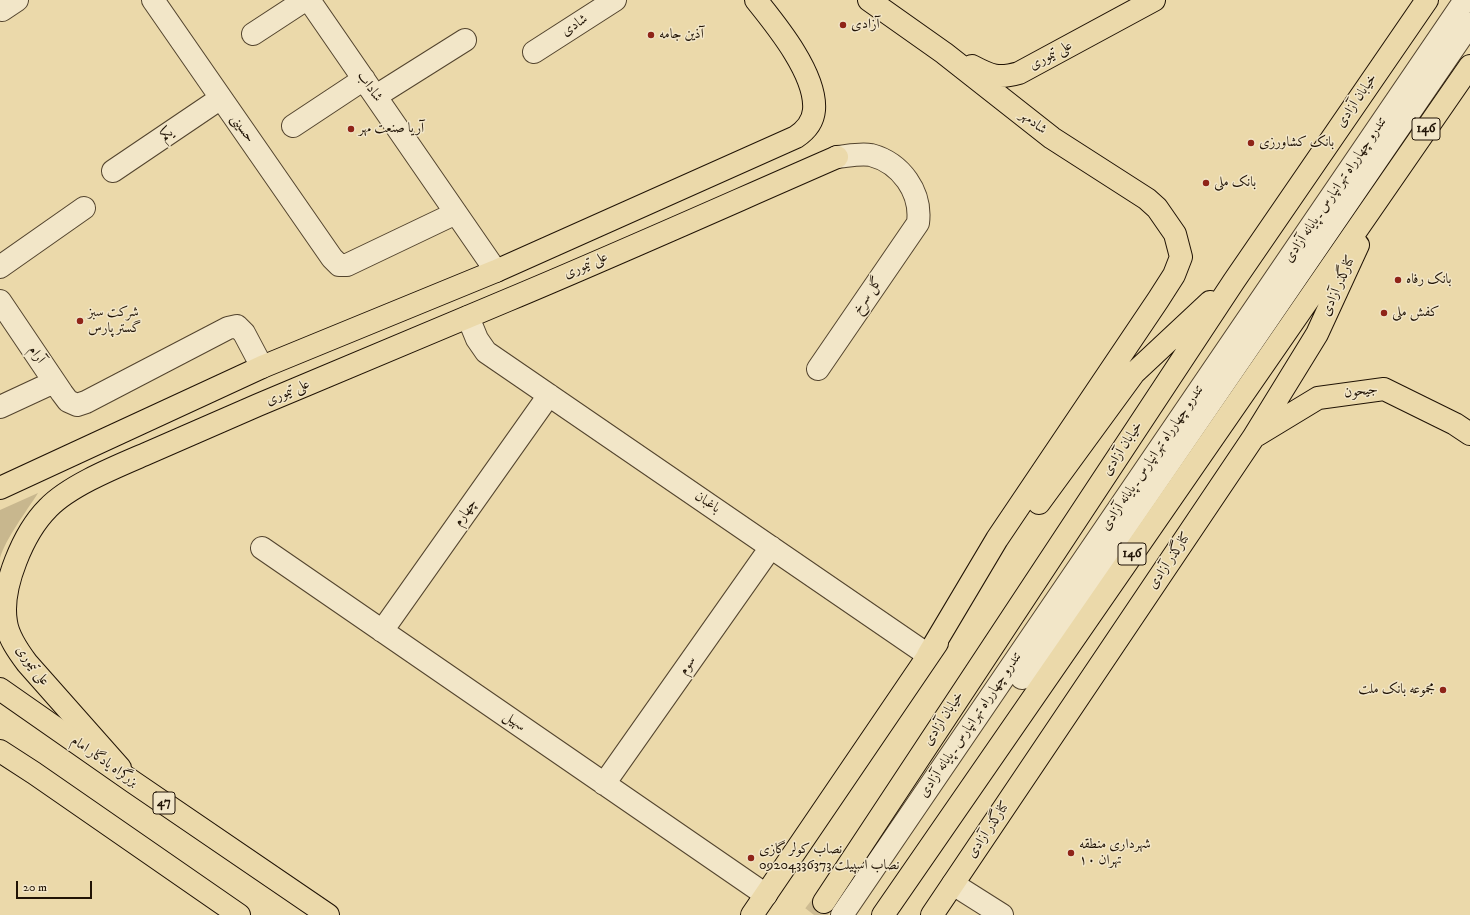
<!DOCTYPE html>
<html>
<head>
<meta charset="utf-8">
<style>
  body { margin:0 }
  #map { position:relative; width:1470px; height:915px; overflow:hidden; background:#ebd9aa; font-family:"IM FELL DW Pica",serif }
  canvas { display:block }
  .scale { position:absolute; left:16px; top:881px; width:76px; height:18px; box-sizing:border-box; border:2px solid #201305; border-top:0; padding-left:5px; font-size:12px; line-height:14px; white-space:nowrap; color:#201305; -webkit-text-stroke:3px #f2e6c8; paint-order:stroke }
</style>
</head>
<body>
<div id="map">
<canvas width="1470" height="915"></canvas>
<div class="scale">20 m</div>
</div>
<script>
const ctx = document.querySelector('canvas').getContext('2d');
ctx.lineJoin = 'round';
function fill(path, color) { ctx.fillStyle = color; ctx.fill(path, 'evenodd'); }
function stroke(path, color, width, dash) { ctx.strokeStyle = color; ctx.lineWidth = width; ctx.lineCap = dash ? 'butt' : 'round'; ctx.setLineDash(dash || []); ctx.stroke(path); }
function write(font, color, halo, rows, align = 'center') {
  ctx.font = font + ' "IM FELL DW Pica",Amiri,serif'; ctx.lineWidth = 3; ctx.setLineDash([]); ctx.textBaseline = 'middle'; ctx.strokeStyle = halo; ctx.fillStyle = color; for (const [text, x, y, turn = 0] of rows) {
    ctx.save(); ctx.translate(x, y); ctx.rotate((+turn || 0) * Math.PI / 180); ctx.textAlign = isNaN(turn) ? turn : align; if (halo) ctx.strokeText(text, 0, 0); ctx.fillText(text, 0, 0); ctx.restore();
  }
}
const green = new Path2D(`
  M38,493C26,512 6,538 0,558V510Z`);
const majorTunnel = new Path2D(`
  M814,915L824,902`);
const minor = new Path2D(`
  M153,0L332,258L339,265H347L456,213
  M309,0L496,271
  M2,10L17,0
  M253,34L305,0
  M534,52L615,0
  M376,96L465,40
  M293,126L364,79
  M113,171L221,98
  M0,267L84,208
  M0,301L62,393L68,401L77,405L86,402L228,328L237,326L244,333L262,367
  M468,317L477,339L486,352L928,655
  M818,369L918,223C922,192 901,163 871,155C860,153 848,156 837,157
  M0,407L54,382
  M262,548L766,895
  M382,631L549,395
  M1022,678L1470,24
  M604,784L771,547
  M953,884L1002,915
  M842,915L1465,0`);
const major = new Path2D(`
  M869,0L944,53L1052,138L1147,199L1157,208L1175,234L1181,257L1174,275L1158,300L997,539L928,655
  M972,66C991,76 998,79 1019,73L1154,0
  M1257,435L1318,398L1384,389L1455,424L1470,434
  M0,488L262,367L496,271L796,137C805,131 813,122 814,110C817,75 777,26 756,0
  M1039,503L1134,373L1210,302
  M120,768L27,663C18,651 8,637 6,622C0,587 24,532 48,508C70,485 118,466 148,453C184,437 221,421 258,405C341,370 424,336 508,300C618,254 727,205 837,157
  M824,902L1234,281L1427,0
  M752,915L937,643
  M883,915L1470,66
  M932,915L1253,438L1317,334L1358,245`);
const highway = new Path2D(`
  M0,689L133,782L328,915
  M0,751L34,773L239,915`);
const markers = [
  [843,25,4,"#8f2418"],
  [651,35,4,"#8f2418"],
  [351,129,4,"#8f2418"],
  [1251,143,4,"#8f2418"],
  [1206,183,4,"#8f2418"],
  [1398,280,4,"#8f2418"],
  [1384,313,4,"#8f2418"],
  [80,321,4,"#8f2418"],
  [1443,690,4,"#8f2418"],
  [1071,853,4,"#8f2418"],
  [751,858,4,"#8f2418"]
];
const shields = [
  [1426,129,28],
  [1132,554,28],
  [164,803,22]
];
const shieldNames = [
  ["146",1426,129],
  ["146",1132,554],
  ["47",164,803]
];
const poiNames = [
  ["آزادی",851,25],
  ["آذین جامه",659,35],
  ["آریا صنعت مهر",359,129],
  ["بانک کشاورزی",1259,143],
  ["بانک ملی",1214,183],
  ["بانک رفاه",1406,280],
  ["شرکت سبز",88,313],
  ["گستر پارس",88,329],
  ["کفش ملی",1392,313],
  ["مجموعه بانک ملت",1435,690,"right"],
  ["شهرداری منطقه",1079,845],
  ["۱۰ تهران",1079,861],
  ["نصاب کولر گازی",759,850],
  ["09204336373 نصاب اسپیلت",759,866]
];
const streetNames = [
  ["شادی",575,26,-33],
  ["علی تیموری",1051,56,-28],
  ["شاداب",369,87,55],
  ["خیابان آزادی",1357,101,-56],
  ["شادمهر",1033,123,38],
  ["حسینی",242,129,55],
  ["یکم",167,135,-34],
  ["تندرو چهارراه تهرانپارس ـ پایانه آزادی",1336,190,-56],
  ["علی تیموری",586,266,-24],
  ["کنارگذر آزادی",1339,286,-66],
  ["گل سرخ",868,296,-56],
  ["آرام",36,355,56],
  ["جیحون",1361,392,-7],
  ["علی تیموری",288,393,-23],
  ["خیابان آزادی",1123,449,-57],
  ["تندرو چهارراه تهرانپارس ـ پایانه آزادی",1153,458,-56],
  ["باغبان",707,503,34],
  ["چهارم",466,513,-55],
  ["کنارگذر آزادی",1170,561,-56],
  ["علی تیموری",32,666,53],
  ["سوم",688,666,-55],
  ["خیابان آزادی",944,719,-57],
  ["سهیل",514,722,35],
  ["تندرو چهارراه تهرانپارس ـ پایانه آزادی",971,725,-56],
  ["بزرگراه یادگار امام",104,762,35],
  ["کنارگذر آزادی",989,830,-56]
];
fill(green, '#c8b78e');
stroke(majorTunnel, '#cdbb91', 22, [22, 11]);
stroke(minor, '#53442e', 24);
stroke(major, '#201305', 24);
stroke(highway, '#201305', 24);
stroke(minor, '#f2e6c8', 22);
stroke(major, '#ebd9aa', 22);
stroke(highway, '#ebd9aa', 22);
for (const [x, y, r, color] of markers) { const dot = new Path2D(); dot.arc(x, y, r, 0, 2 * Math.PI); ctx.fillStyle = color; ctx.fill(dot); stroke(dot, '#f2e6c8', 1.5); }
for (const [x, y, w] of shields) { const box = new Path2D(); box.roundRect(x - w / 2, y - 11, w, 22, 3); ctx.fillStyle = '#f2e6c8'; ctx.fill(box); stroke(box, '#201305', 1); }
write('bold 13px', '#201305', null, shieldNames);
write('14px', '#201305', '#f2e6c8', poiNames, 'left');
write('14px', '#201305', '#f2e6c8', streetNames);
</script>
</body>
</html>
